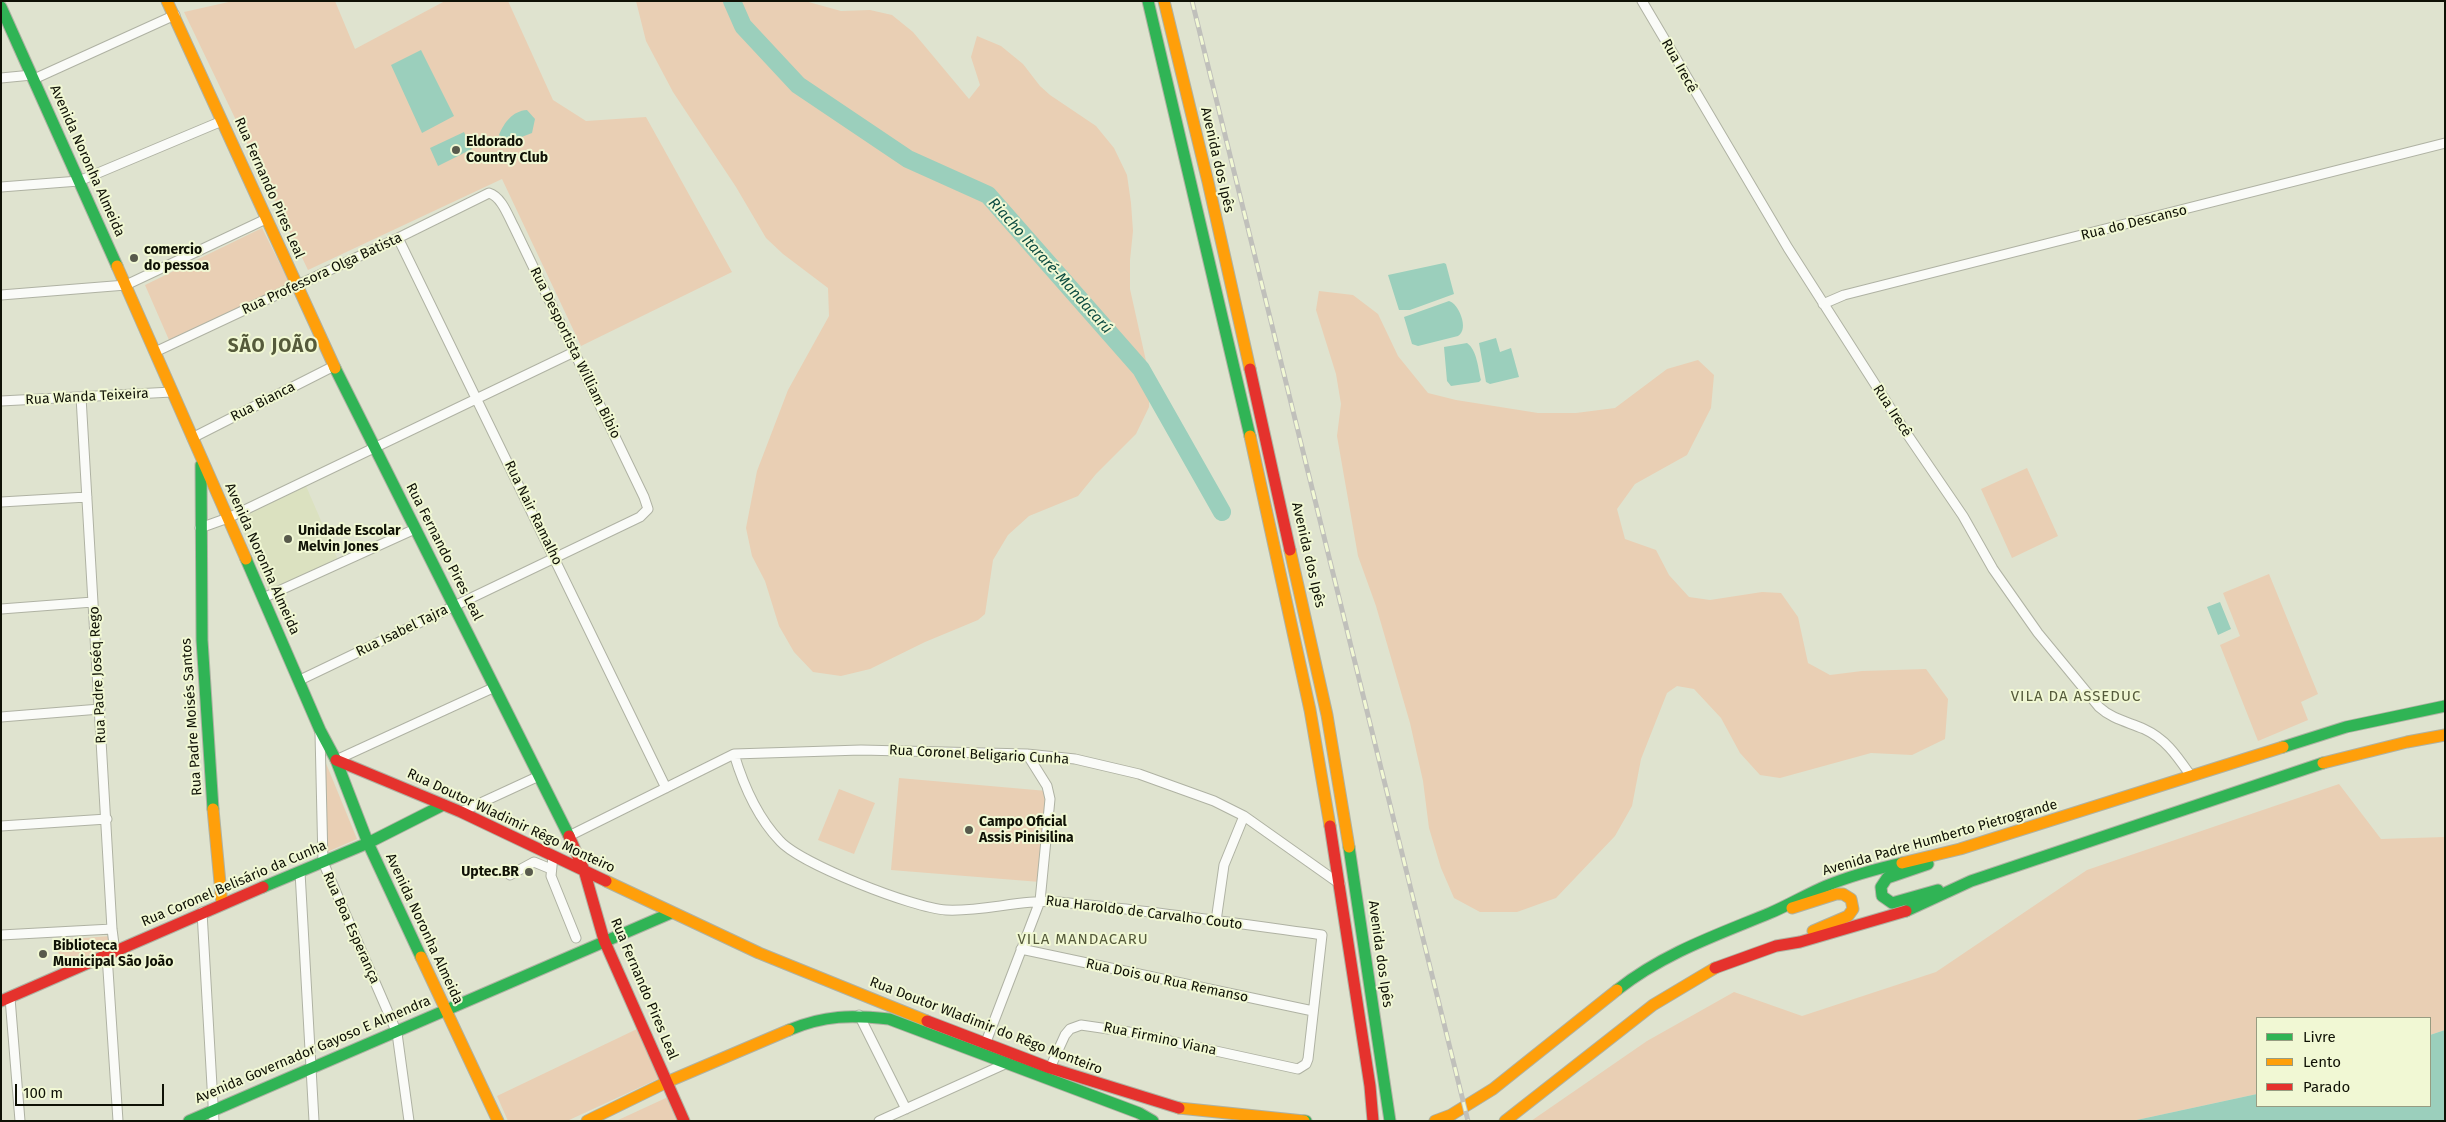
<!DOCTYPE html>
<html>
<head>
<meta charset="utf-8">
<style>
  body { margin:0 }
  #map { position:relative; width:2446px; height:1122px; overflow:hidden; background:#dfe3cf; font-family:"Fira Sans",sans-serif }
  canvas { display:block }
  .frame { position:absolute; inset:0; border:2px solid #0f1105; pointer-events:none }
  .legend { position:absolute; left:2256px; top:1017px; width:175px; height:90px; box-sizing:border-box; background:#f1f8d4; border:1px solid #979c81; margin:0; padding:6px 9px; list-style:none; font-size:15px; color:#0f1105 }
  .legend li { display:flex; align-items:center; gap:10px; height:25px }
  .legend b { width:25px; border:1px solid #979c81 }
  .scale { position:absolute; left:15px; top:1084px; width:149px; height:22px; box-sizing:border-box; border:2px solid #0f1105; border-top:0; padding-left:6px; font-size:15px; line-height:18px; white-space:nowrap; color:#0f1105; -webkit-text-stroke:4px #f1f8d4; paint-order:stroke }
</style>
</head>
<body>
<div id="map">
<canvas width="2446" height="1122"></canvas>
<div class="frame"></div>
<ul class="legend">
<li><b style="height:6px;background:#30b455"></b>Livre</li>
<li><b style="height:6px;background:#ff9f0a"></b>Lento</li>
<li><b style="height:6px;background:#e5322d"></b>Parado</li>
</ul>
<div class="scale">100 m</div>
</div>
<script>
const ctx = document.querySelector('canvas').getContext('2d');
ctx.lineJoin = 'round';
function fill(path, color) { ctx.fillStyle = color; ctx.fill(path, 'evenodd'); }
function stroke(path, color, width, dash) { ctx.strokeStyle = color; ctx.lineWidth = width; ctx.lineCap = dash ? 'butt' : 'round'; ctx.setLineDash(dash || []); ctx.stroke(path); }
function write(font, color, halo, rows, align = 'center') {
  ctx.font = font + ' "Fira Sans",sans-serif'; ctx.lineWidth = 4; ctx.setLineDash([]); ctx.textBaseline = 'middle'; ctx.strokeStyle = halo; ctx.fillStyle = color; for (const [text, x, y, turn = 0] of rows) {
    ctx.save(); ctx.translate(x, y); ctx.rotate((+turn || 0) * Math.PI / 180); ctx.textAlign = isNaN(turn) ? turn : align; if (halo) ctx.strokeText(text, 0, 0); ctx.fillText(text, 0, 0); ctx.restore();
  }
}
const built = new Path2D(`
  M306,486L338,560L269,592L238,519Z`);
const green = new Path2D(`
  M233,1H335L355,49L445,1H508L553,100L586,121L646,117L732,272L581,346L502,179L308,270L184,12Z
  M636,1H805L841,11L870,10L892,15L913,32L969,99L980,85L971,57L977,36L1001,46L1023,64L1040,86L1050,95L1096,126L1114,148L1127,175L1131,203L1133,231L1130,260V289L1150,379L1149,407L1136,434L1096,474L1078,496L1029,516L1008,535L993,560L985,614L978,620L925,642L870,669L841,676L813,672L794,652L779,626L765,581L752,556L746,528L757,471L788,390L829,316L828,288L783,254L766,238L736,187L673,92L646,41Z
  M262,228L291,286L169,340L145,285Z
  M1319,291L1353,295L1378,314L1398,356L1428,393L1456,400L1538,413H1576L1615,408L1667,369L1698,360L1714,375L1711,408L1687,455L1635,484L1617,509L1625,539L1656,550L1669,575L1689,597L1710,600L1762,592L1781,593L1798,617L1808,663L1830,675L1862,671L1926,669L1948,699L1945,739L1912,755L1871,753L1780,778L1760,775L1740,753L1721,718L1694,689L1677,686L1667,693L1641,759L1632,806L1615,836L1556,898L1517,912H1480L1454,898L1441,868L1429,828L1423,781L1410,723L1376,606L1358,556L1337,436L1341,404L1336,374L1316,310Z
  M2027,468L2058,536L2012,558L1981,489Z
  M2269,574L2318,694L2301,702L2308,720L2258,741L2220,645L2240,636L2223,593Z
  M321,751L357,839L327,852Z
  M899,778L1047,791L1040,882L891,870Z
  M2339,784L2381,839L2445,837V1030L2430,1035V1018H2257V1094L2132,1121H1531L1647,1041L1734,992L1802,1016L1936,972L2087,870Z
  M839,789L875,803L854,854L818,840Z
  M111,936L112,951L63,969L55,940Z
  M637,1029L660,1078L567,1121H508L497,1096Z
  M668,1097L679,1121H616Z`);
const water = new Path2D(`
  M421,50L454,116L422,133L391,65Z
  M527,110L535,119L532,133L519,138L511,143L503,142L499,135C504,123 512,111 527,110Z
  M464,132L472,149L438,166L430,148Z
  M1444,263L1446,264L1454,294L1410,310H1399L1388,275Z
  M1449,301C1458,303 1470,329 1458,336L1418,346L1412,344L1404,317Z
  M1496,338L1500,352L1511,348L1519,377L1490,384L1486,382L1479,343Z
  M1467,343C1477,350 1478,368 1481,380L1479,382L1451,386L1447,381L1444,347Z
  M2220,602L2231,629L2218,635L2207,607Z
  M2445,1030V1121H2132L2257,1094V1106H2430V1035Z`);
const river = new Path2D(`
  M732,1L743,26L798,85L908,159L988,195L1141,369L1222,512`);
const street = new Path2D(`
  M1642,1L1788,248L1905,431L1963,516L1993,569L2038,633L2099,707C2112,719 2128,722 2144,729C2166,739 2177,756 2191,776
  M1,78L32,75
  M34,79L175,15
  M1,187L79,181L222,121
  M398,238L666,788
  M1,295L126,285L266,219
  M1823,304L1844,295L2445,143
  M155,352L398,238L489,193C502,197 508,216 514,227L644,497L648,509L640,517L300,680
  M81,397L112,929L115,952
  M1,401L172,392
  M192,438L334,366
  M1,502L87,497
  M200,528L228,518L574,352
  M263,598L415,529
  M1,609L93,602
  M1,717L100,709
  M320,733L323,862L397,1033L409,1121
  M734,754C743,784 758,818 780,841C801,864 913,908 946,910C984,912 1021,899 1059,902C1147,910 1235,923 1322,935L1308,1059L1306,1064L1298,1069L1129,1032L1081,1025L1070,1029L1065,1035L1050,1068
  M336,760L495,687
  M461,812L539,776
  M1,826L107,819
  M569,836L734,754L861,750L1027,754L1075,759L1139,774L1214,801L1244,816L1340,884
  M553,856L551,876L576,938
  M300,872L314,1121
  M510,875L534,862L551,869
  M202,912L214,1121
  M1216,921L1224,865L1244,816
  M1,935L112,929
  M1021,949L1313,1011
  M107,955L118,1121
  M10,998L20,1121
  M859,1015L906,1109
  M986,1042L1040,901L1050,799L1047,786L1027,754
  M879,1121L1005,1064`);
const fast = new Path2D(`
  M1148,1L1250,436
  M1,7L117,266
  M335,368L569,836
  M201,465L202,640L213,809
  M246,559L320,730L336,760L368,843L421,957
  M2283,747L2346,727L2445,706
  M1349,847L1390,1121
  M1928,864L1887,878L1881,887L1882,896L1892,903L1938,890
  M263,887L368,843L443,805
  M1906,911L1971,881L2323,763
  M1617,990C1664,953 1717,935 1770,913C1789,905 1807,894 1826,886C1850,876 1876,869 1902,863
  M789,1030C825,1015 851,1015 889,1019L1139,1113L1153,1121
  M189,1121L671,913
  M1303,1121H1306`);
const slow = new Path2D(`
  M167,1L335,368
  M1164,1L1208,182L1250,369
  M117,266L246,559
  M1250,436L1310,710L1330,826
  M1290,550L1327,715L1349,847
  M2323,763L2407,742L2445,735
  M213,809L222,904
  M1902,863L1960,849L2283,747
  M606,881L759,953L927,1021
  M1792,908L1836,894H1843L1851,899L1853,909L1848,916L1813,931
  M421,957L498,1121
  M1179,1108L1304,1121
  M587,1121L667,1082L789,1030
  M1435,1121L1451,1115L1493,1089L1617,990
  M1505,1121L1653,1005L1715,968`);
const jam = new Path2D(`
  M1250,369L1290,550
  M336,760L461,812L606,881
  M1330,826L1370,1086L1373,1121
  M569,836L584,870L604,940L684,1121
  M1715,968L1776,946L1800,942L1906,911
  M1,1001L263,887
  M927,1021L1050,1068L1179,1108`);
const rail = new Path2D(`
  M1192,1L1468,1121`);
const markers = [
  [456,150,5,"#585a4c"],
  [134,258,5,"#585a4c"],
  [288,539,5,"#585a4c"],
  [969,830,5,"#585a4c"],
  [529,872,5,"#585a4c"],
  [43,954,5,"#585a4c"]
];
const streetNames = [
  ["Rua Irecê",1679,66,61],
  ["Avenida dos Ipês",1217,160,77],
  ["Avenida Noronha Almeida",87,161,66],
  ["Rua Fernando Pires Leal",269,188,66],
  ["Rua do Descanso",2134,223,-14],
  ["Rua Professora Olga Batista",322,274,-25],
  ["Rua Desportista William Bibio",575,353,64],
  ["Rua Wanda Teixeira",87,397,-3],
  ["Rua Bianca",263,402,-27],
  ["Rua Irecê",1892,411,57],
  ["Rua Nair Ramalho",533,513,64],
  ["Rua Fernando Pires Leal",444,552,63],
  ["Avenida dos Ipês",1308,555,77],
  ["Avenida Noronha Almeida",262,559,66],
  ["Rua Isabel Tajra",402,631,-26],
  ["Rua Padre Joséq Rego",98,675,-93],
  ["Rua Padre Moisés Santos",192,717,-94],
  ["Rua Coronel Beligario Cunha",979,755,3],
  ["Rua Doutor Wladimir Rêgo Monteiro",511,821,25],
  ["Avenida Padre Humberto Pietrogrande",1940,838,-16],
  ["Rua Coronel Belisário da Cunha",234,884,-23],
  ["Rua Haroldo de Carvalho Couto",1144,913,7],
  ["Rua Boa Esperança",351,928,66],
  ["Avenida Noronha Almeida",424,929,65],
  ["Avenida dos Ipês",1380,954,82],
  ["Rua Dois ou Rua Remanso",1167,981,12],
  ["Rua Fernando Pires Leal",644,989,67],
  ["Rua Doutor Wladimir do Rêgo Monteiro",986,1026,21],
  ["Rua Firmino Viana",1160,1039,12],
  ["Avenida Governador Gayoso E Almendra",313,1050,-23]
];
const poiNames = [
  ["Eldorado",466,142],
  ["Country Club",466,158],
  ["comercio",144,250],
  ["do pessoa",144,266],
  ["Unidade Escolar",298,531],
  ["Melvin Jones",298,547],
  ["Campo Oficial",979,822],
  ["Assis Pinisilina",979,838],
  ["Uptec.BR",519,872,"right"],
  ["Biblioteca",53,946],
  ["Municipal São João",53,962]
];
const waterNames = [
  ["Riacho Itararé-Mandacarú",1050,266,48]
];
const neighbourhoodNames = [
  ["VILA DA ASSEDUC",2076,697],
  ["VILA MANDACARU",1083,940]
];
const districtNames = [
  ["SÃO JOÃO",273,347]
];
fill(built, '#dbe1c0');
fill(green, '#e9cfb4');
fill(water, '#9bcfbc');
stroke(river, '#9bcfbc', 18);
stroke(street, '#afb2a3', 11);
stroke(fast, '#afb2a3', 13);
stroke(slow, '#afb2a3', 13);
stroke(jam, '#afb2a3', 13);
stroke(street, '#fafbf8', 9);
stroke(fast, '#30b455', 11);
stroke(slow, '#ff9f0a', 11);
stroke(jam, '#e5322d', 11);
stroke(rail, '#c0c0bb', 5);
stroke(rail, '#f1f8d4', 3, [9]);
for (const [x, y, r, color] of markers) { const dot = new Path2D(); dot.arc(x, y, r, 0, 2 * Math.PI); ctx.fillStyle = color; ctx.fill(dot); stroke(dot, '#f1f8d4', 2); }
write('14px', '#0f1105', '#f1f8d4', streetNames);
write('bold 14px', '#0f1105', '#f1f8d4', poiNames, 'left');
write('italic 15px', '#0d4c41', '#f1f8d4', waterNames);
ctx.letterSpacing = '1px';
write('15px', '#555a3b', '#f1f8d4', neighbourhoodNames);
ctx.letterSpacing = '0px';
ctx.letterSpacing = '1px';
write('bold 19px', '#555a3b', '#f1f8d4', districtNames);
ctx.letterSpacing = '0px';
</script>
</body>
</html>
